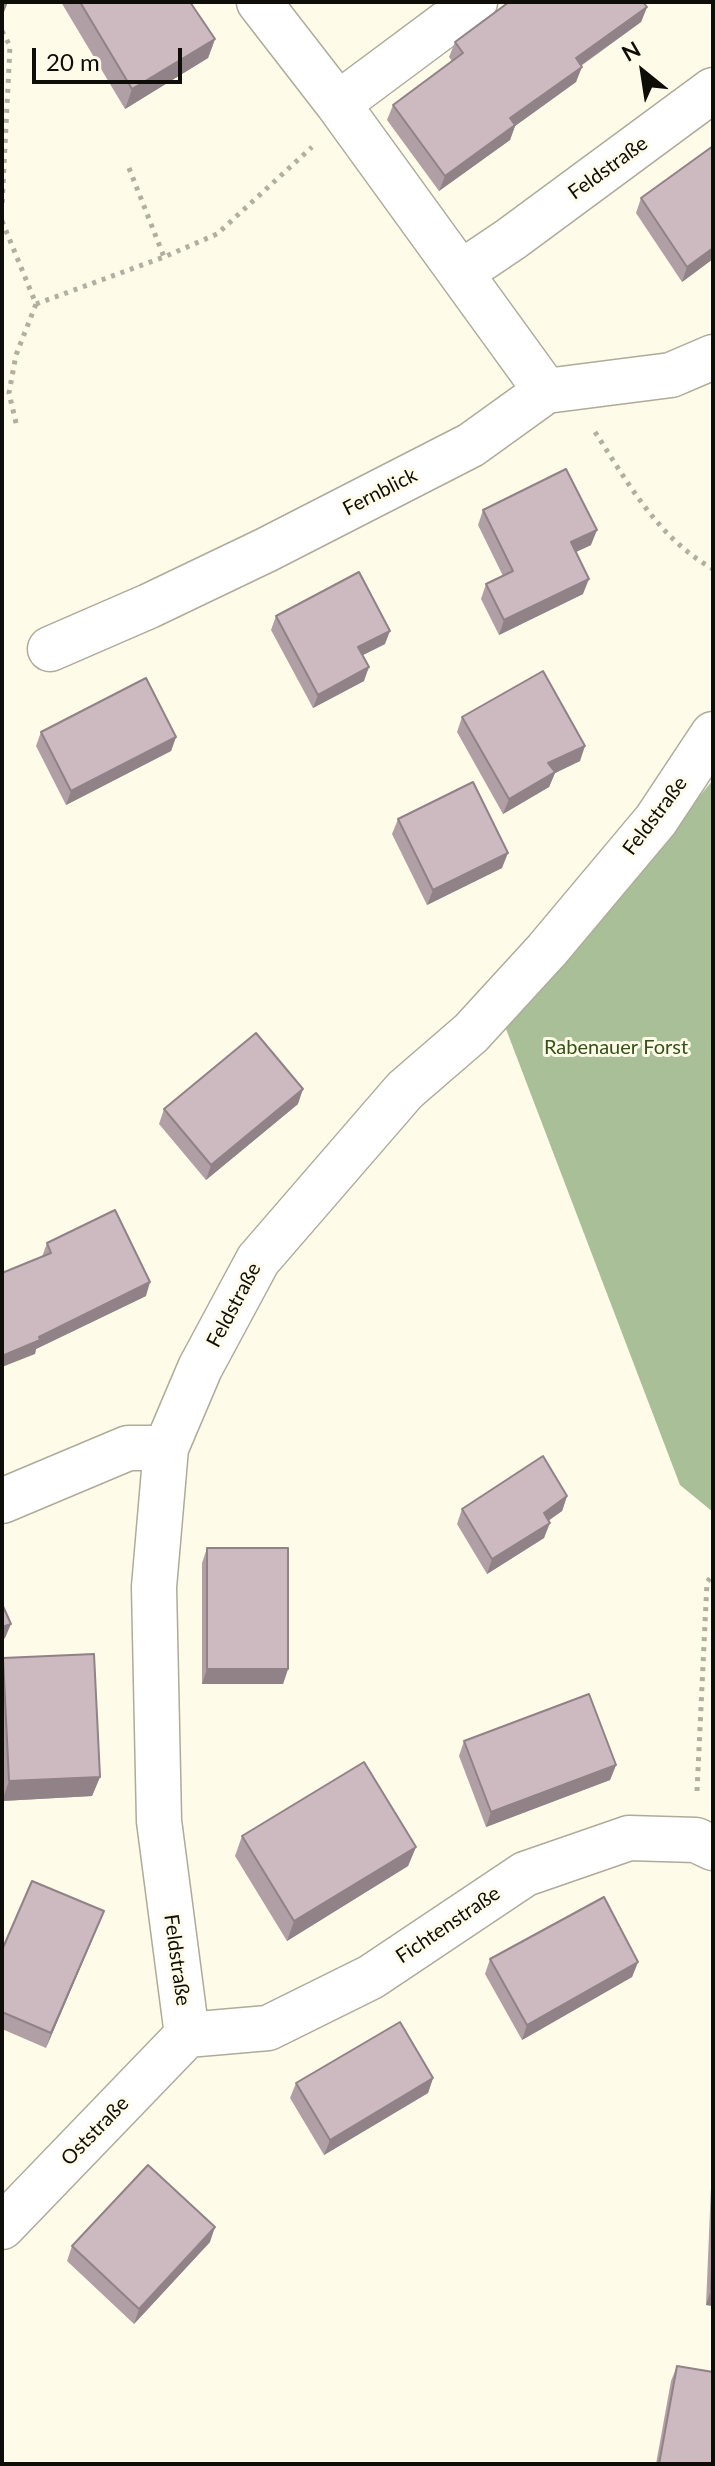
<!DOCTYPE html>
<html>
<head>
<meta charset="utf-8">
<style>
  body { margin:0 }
  #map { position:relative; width:715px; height:2466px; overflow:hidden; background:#fefbe9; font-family:Lato,sans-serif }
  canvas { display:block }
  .frame { position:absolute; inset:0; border:4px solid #0e0d07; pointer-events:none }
  .north { position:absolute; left:603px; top:32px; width:80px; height:80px; -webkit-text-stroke:6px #fefbe9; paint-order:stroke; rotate:330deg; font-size:22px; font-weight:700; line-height:32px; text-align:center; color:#0e0d07 }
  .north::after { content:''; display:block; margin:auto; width:28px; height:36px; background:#0e0d07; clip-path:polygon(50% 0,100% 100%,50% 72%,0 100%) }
  .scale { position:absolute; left:32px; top:48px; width:150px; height:36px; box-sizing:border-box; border:4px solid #0e0d07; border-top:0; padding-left:10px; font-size:24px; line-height:28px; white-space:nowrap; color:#0e0d07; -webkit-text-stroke:6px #fefbe9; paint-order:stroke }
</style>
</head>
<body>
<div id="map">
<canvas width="715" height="2466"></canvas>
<div class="frame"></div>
<div class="north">N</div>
<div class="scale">20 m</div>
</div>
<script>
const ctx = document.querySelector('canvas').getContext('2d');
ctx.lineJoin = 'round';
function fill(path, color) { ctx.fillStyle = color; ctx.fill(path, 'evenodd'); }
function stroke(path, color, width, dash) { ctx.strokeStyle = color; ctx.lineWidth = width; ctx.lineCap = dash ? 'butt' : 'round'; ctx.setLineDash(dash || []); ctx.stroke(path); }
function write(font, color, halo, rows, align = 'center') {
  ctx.font = font + ' Lato,sans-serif'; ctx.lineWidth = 6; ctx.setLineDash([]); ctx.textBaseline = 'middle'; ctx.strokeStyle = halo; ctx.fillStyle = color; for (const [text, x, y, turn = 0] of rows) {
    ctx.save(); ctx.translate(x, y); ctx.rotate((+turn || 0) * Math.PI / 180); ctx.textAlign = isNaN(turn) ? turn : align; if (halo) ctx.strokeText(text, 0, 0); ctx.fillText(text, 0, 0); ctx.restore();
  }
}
const forest = new Path2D(`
  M713,780V1512L680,1485L506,1029Z`);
const path = new Path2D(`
  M2,31L10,46L2,206
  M129,168L164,257
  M2,221L36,304L16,355L9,393L17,427
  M36,304L164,257L217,234L312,147
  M595,432C628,483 658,538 713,569
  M697,1791L707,1582L713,1575`);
const minor = new Path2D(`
  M259,2L338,104L546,391
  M338,104L475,2
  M462,272L511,239L713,90
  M50,649L149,606L266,550L471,445L546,391L671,375L713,357
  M2,1501L128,1448H166
  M187,2035L159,1821L154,1587L166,1448L200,1368L258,1260L405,1090L471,1033L547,950L656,820L713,734
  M187,2035L268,2028L371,1977L525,1874L629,1838L696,1840L713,1848
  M2,2227L187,2035`);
const wall = new Path2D(`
  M61,2H190L215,39L208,58L125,109Z
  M647,7L641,22L581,66L576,82L515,126L510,140L439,191L387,120L393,105L452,61L449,57L455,42Z
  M713,146V259L682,282L636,213L641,198Z
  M483,510L591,545L576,552L583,594L499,635L481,599L486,584L503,576L478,525Z
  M276,616L385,644L363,655L364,681L313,708L271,630Z
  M462,717L580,761L555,773L549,787L503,814L457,732Z
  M41,732L176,737L171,751L66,805L36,746Z
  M398,819L502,868L427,905L392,834Z
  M298,1104L206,1180L159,1124L164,1109Z
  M47,1243L146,1296L36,1349L35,1354L42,1257Z
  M567,1496L562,1511L548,1521L544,1538L487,1574L457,1524L462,1509Z
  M207,1548L288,1669L283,1684H202V1563Z
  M3,1658L100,1777L92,1796L2,1801Z
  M464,1741L616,1765L610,1780L486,1827L459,1756Z
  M242,1836L416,1847L408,1866L287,1941L235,1856Z
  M98,1926L46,2048L2,2029V1950Z
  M490,1959L638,1962L632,1977L522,2040L485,1974Z
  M433,2078L428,2093L324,2155L290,2098L296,2083Z
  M713,2140V2306L706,2305Z
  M210,2242L134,2324L67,2261L72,2246Z
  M677,2366L713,2464H656L671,2381Z`);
const shadedWall = new Path2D(`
  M2,2H8L2,17Z
  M647,7L641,22L570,73L576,58Z
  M215,39L208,58L125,109L132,89Z
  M582,67L576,82L515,126L510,140L439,191L445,176L510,118Z
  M713,248V259L682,282L687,267Z
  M597,530L591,545L565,557L571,542Z
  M589,579L583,594L499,635L504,620Z
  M390,631L385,644L353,660L358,647Z
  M369,667L364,681L313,708L318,695Z
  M176,737L171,751L66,805L71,791Z
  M585,746L580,761L555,773L549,787L503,814L509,799L548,763Z
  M508,853L502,868L427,905L433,890Z
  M303,1089L298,1104L206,1180L211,1165Z
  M150,1282L146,1296L36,1349L35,1354L2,1367V1356Z
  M567,1496L562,1511L538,1528L544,1513Z
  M550,1523L544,1538L487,1574L492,1559Z
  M11,1624L5,1638L2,1640V1627Z
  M207,1669H288L283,1684H202Z
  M616,1765L610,1780L486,1827L491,1812Z
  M100,1777L92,1796L2,1801L9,1781Z
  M416,1847L408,1866L287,1941L294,1921Z
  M104,1911L98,1926L46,2048L51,2033Z
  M638,1962L632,1977L522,2040L527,2025Z
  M433,2078L428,2093L324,2155L330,2140Z
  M215,2227L210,2242L134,2324L139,2309Z
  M711,2290H713V2306L706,2305Z`);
const building = new Path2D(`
  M80,2H190L215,39L132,89Z
  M509,2H643L647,7L576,58L582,67L510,118L515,125L445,176L393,105L463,53L455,42Z
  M713,146V248L687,267L641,198Z
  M566,469L597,530L571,542L589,579L504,620L486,584L513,571L483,510Z
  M359,572L390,631L358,647L369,667L318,695L276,616Z
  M543,671L585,746L548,763L555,772L509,799L462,717Z
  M146,678L176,737L71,791L41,732Z
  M473,782L508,853L433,890L398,819Z
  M256,1033L303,1089L211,1165L164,1109Z
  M115,1210L150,1282L39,1337L40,1340L2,1356V1273L51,1253L47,1243Z
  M543,1456L567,1496L544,1513L550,1523L492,1559L462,1509Z
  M207,1548H288V1669H207Z
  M2,1604L11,1624L2,1627Z
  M94,1654L100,1777L9,1781L3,1658Z
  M589,1694L616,1765L491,1812L464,1741Z
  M364,1762L416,1847L294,1921L242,1836Z
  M32,1881L104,1911L51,2033L2,2012V1950Z
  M604,1897L638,1962L527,2025L490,1959Z
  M400,2022L433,2078L330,2140L296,2083Z
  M148,2165L215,2227L139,2309L72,2246Z
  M713,2245V2290H711Z
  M677,2366L713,2372V2464H659Z`);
const streetNames = [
  ["Feldstraße",608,168,-36],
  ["Fernblick",380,492,-27],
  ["Feldstraße",655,816,-53],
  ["Feldstraße",234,1305,-62],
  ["Fichtenstraße",448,1925,-34],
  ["Feldstraße",177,1960,82],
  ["Oststraße",95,2131,-46]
];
const parkNames = [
  ["Rabenauer Forst",616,1048]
];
fill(forest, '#a8bf98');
stroke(minor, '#aeab9b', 47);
stroke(path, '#b2afa1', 5, [4, 6]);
stroke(minor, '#fff', 44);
fill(wall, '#b0a0a6');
fill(shadedWall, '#908287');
fill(building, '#cdbac1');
stroke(building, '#908287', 2);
write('20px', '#0e0d07', '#fefbe9', streetNames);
write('20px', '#335119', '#fefbe9', parkNames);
</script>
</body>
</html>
